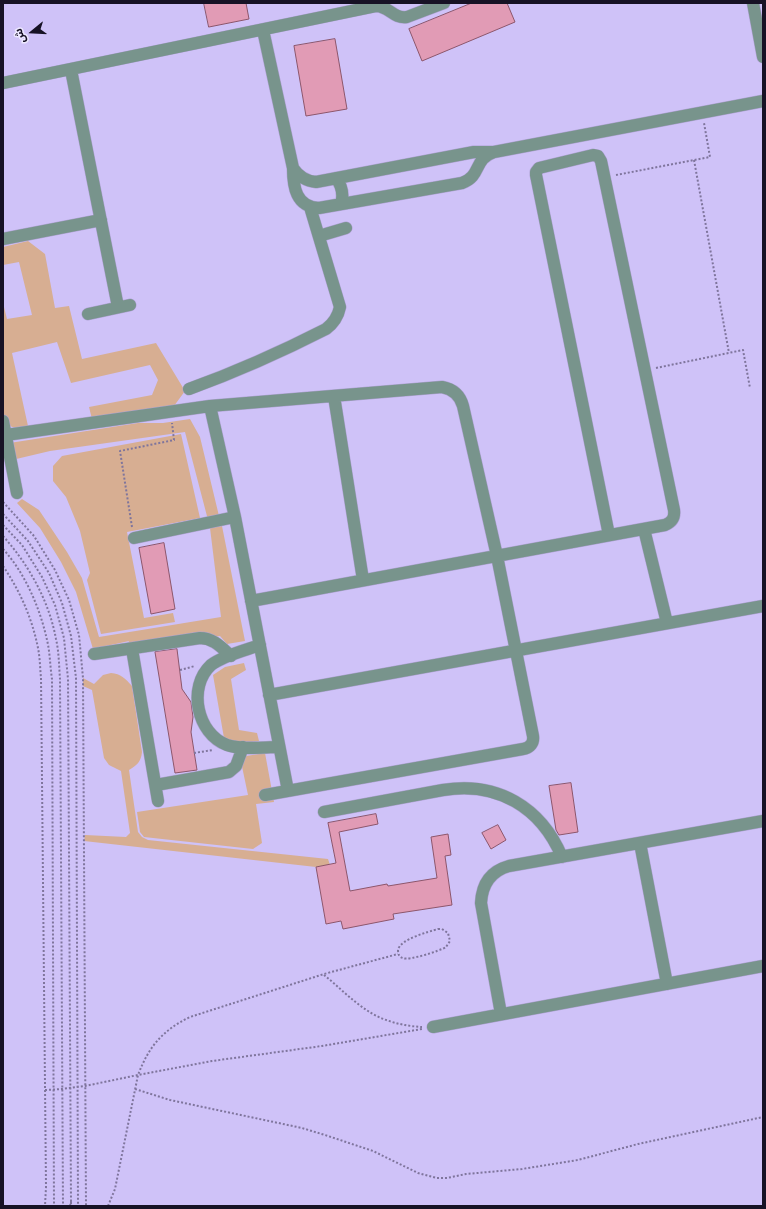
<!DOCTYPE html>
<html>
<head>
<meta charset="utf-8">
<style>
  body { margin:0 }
  #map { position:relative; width:766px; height:1209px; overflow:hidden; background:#cfc2f8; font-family:Signika,"Noto Sans Arabic",sans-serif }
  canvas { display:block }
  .frame { position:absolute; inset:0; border:4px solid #171225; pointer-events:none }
  .north { position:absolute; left:12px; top:12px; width:40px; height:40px; -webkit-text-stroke:3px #ede8ff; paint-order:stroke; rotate:252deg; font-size:11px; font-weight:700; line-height:16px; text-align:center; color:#171225 }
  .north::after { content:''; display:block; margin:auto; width:14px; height:18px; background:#171225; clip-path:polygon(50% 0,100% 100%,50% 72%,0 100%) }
</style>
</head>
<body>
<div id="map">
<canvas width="766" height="1209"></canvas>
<div class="frame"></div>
<div class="north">ش</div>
</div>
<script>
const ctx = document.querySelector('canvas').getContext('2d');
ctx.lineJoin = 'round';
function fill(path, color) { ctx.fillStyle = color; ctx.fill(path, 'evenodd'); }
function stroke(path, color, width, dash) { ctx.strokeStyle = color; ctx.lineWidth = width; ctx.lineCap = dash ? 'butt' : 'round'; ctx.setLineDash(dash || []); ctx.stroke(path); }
const green = new Path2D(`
  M28,241L45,254L55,308L69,306L82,359L156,343L185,391L174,406L92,419L89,407L152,395L158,380L150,365L71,383L57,342L12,353L28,426L17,429L3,423V303L7,319L32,315L19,262L3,265V247Z
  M190,419L200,437L219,516L208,520L185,432L50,451L12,460L3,455V444L138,423H163Z
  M181,434L200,518L127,532L144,618L173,613L175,622L101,634L87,580L90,573L80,531L66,497L53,481V466L62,456Z
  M22,499L39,510L67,552L82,578L99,637L221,617L210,528L222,526L245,641L227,644L220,636L124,652L129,641L93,649L76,592L61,562L40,528L17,503Z
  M244,663L246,670L231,679L239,730L257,733L259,741L235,744L224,738L213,675L225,667Z
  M111,673C121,674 125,678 132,686L142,752C141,762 137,765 129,770L138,832L142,837L148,840L328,859L330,865L316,867L84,841L85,835L126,837L130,833L121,771L109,765L104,758L92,690L83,686V678L94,684L103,675Z
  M265,753L274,802L256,804L262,843L253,849L144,837L140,832L137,812L248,795L240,757Z`);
const building = new Path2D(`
  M204,3H246L249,19L209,27Z
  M472,3H507L515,22L422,61L409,29Z
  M335,39L347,109L306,116L294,46Z
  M164,543L175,609L151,614L139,548Z
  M177,649L182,689L191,702L193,717L191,732L197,770L175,773L155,652Z
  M571,783L578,832L559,835L556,830L549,786Z
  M376,814L378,824L339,832L350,891L387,884L388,886L437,878L431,837L448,834L451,855L445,856L452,905L393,914L394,919L343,929L341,921L326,924L316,867L336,863L328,823Z
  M498,825L506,840L491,849L482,833Z`);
const path = new Path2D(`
  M694,160L729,353
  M616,175L710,157L704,123
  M656,368L743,350L750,388
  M3,502L34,536L55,570L69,600L79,635L83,678L86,1206
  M3,514L28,541L49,573L62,603L71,636L76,678L78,1206
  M3,525L22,545L42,577L55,605L64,638L68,679L71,1202
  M132,527L120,451L174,440L172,423
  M3,536C29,565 49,601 56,639C59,652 59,666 60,679L63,1206
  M3,549C25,573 40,608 47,640C50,652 50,666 52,679L54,1206
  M3,566C20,591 32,618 38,648C40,658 40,668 41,678L46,1187L45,1206
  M180,670L195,666
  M194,753L213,750
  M438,929H442L448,933L450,941L446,947C440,951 408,961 403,958C399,957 398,954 398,950C400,939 428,932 438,929Z
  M324,975C338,986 352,1001 368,1011C383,1021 403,1026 422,1027
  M135,1089L170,1100L302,1128L325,1135L373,1151L418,1173L437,1178H447L466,1174L522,1169L578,1160L638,1144L763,1117
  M45,1090L62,1089L85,1086L138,1075L212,1061L322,1046L422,1029
  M70,1206L71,1202V1206
  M108,1206L115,1189L138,1075C149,1046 163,1030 190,1017L324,974L398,954`);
const minor = new Path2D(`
  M753,3L763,57
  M263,30L293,168C293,187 296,207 319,208L462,183C482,176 473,159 494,152L763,101
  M71,70L118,307
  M3,83L376,6C389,6 393,19 407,17L444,3
  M293,168C299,177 306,181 316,182L474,152H494
  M336,178C342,186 344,194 341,204
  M319,236L346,228
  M3,239L101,220
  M88,314L130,305
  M189,389C236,372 281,352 326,329C334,323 338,317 340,307L310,207
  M334,396L363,580
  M210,406L235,517L288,791
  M3,421L17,493
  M6,435L210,406L442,387C453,389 460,395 463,406L497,556L533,736C534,743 530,748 523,749L265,795
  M644,529L667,623
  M134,538L235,517
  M251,601L284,595L665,525C672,522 675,518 674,510L601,161L598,156L593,155L539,168L536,172V175L609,535
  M260,645C246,650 222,656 211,665C187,687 197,734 227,745C241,750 264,747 279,747
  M132,649L158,801
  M94,654L200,638C213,638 221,647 231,656
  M269,695L763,606
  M156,785L229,772L236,766L243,747
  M324,812L443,790C497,781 541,807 562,857
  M640,843L667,984
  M501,1014L481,903C482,884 491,871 509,866L763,821
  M433,1027L763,966`);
fill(green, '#d7ae92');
fill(building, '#e19bb5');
stroke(building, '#8c566b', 1);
stroke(minor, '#aea2d2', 13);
stroke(path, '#7f759c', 2, [2, 2]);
stroke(minor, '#78948c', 12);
</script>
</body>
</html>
